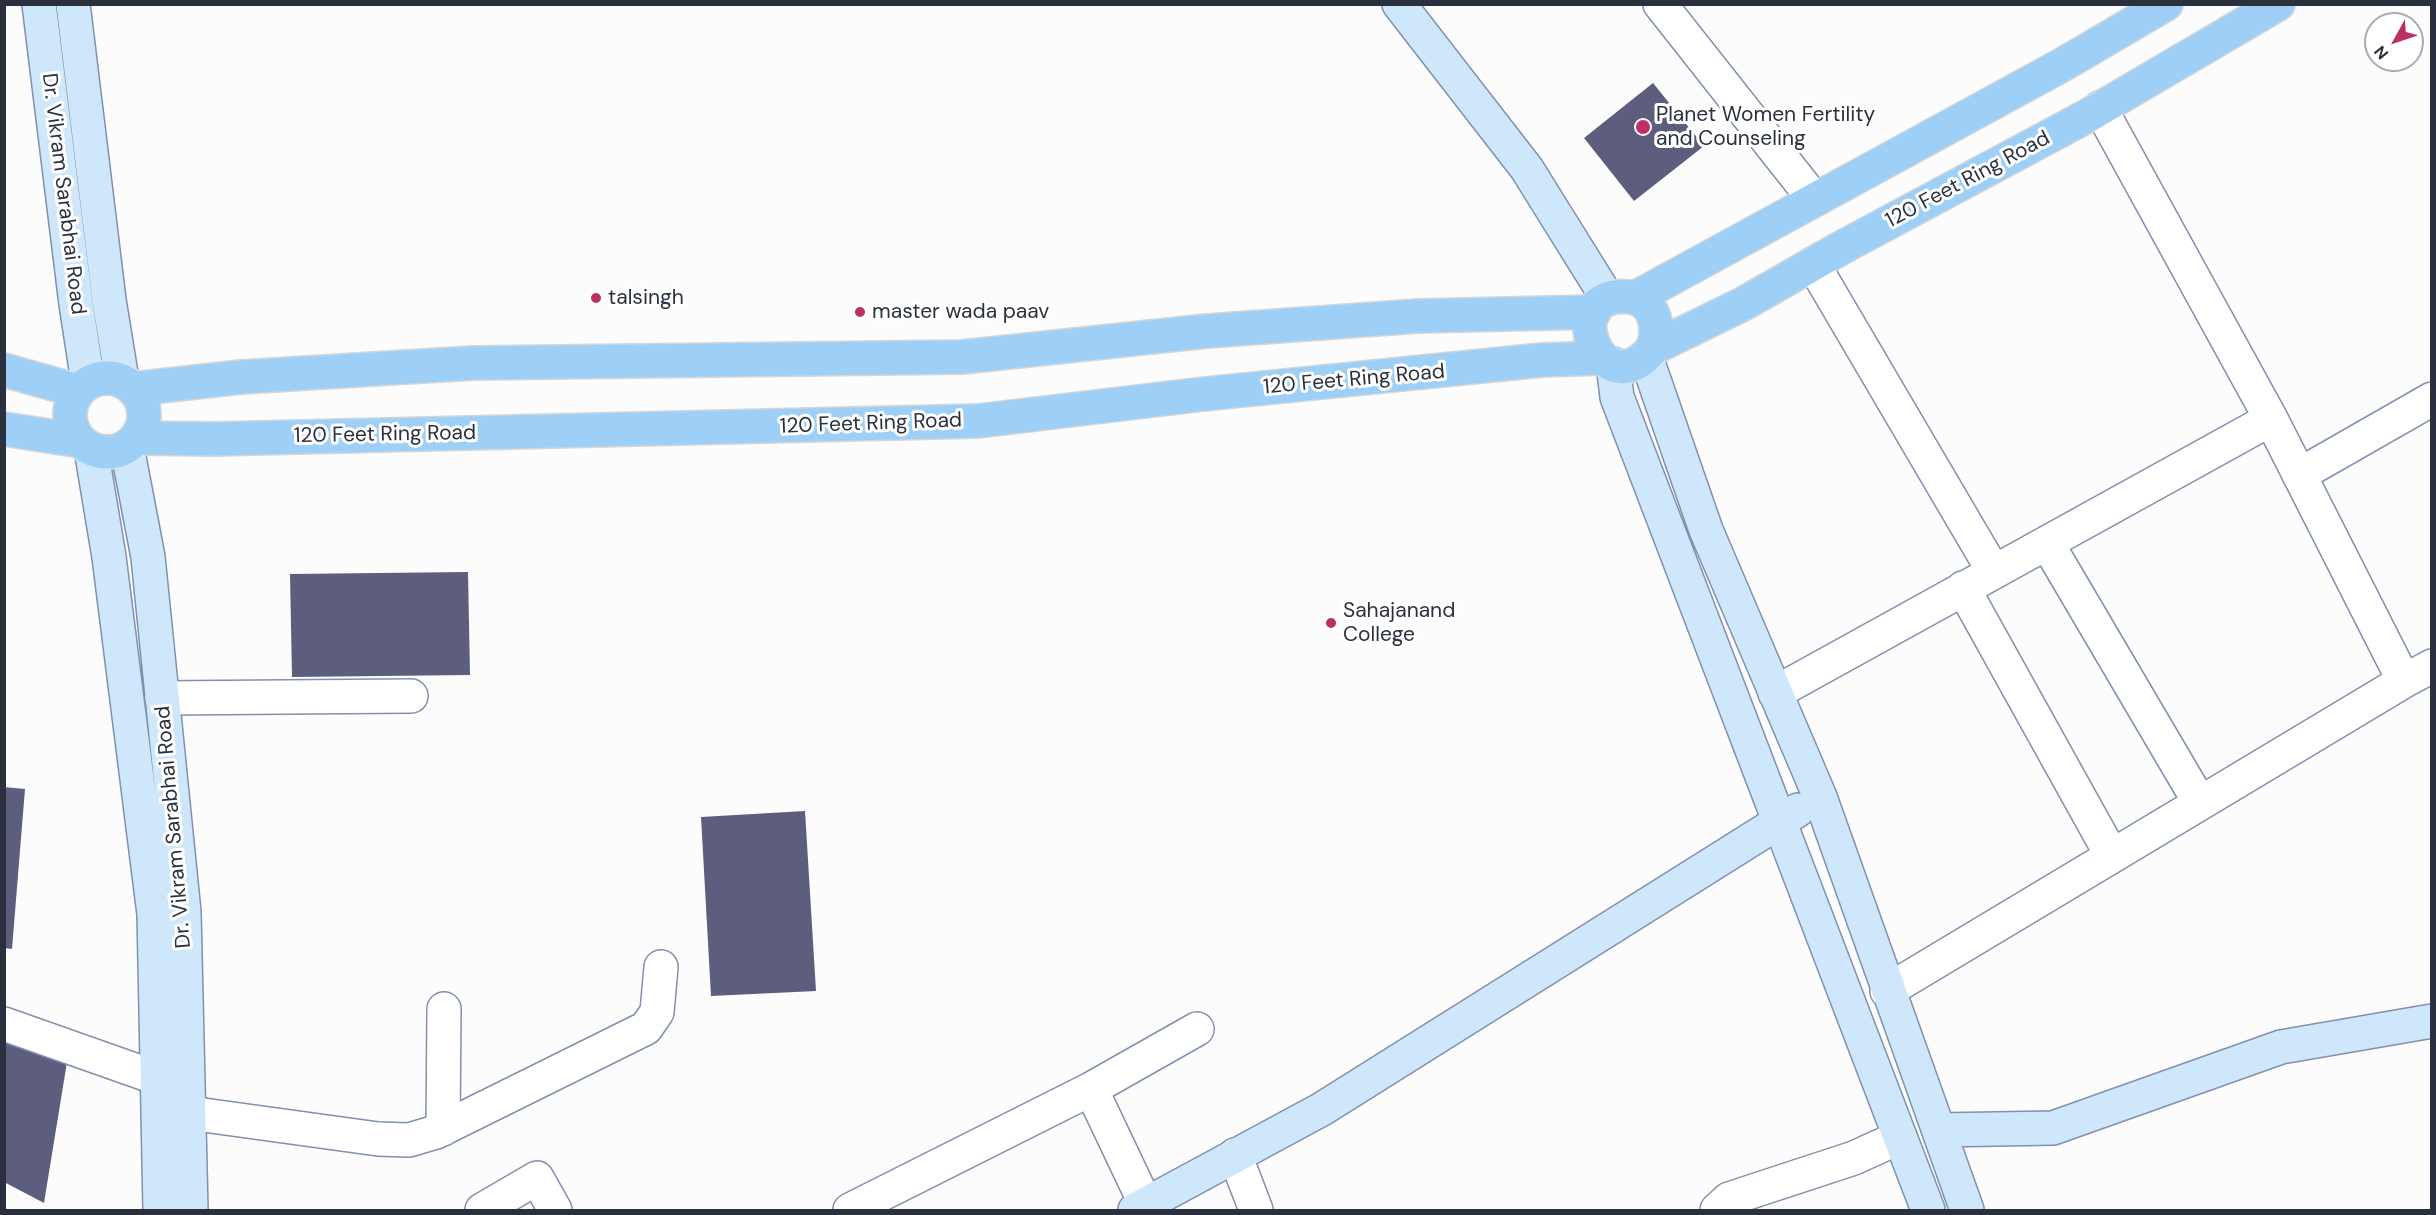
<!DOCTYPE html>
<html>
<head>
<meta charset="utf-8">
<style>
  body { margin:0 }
  #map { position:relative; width:2436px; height:1215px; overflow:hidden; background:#fcfcfc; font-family:"DM Sans",sans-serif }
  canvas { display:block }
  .frame { position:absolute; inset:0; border:6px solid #2a303d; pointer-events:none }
  .north { position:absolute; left:2364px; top:12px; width:60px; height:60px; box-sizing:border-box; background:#fff; border:2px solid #aaacb1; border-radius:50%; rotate:230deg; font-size:16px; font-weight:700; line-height:24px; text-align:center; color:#2a303d }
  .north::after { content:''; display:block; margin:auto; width:21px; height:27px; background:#bc3065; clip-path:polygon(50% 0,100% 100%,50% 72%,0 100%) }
</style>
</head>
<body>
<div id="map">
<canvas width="2436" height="1215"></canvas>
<div class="frame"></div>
<div class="north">N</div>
</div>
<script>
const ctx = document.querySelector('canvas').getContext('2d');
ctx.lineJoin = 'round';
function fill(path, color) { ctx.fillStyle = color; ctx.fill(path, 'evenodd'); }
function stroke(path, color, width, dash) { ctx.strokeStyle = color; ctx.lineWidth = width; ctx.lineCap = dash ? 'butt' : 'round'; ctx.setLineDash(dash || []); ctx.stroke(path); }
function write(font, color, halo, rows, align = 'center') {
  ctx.font = font + ' "DM Sans",sans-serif'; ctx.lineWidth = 6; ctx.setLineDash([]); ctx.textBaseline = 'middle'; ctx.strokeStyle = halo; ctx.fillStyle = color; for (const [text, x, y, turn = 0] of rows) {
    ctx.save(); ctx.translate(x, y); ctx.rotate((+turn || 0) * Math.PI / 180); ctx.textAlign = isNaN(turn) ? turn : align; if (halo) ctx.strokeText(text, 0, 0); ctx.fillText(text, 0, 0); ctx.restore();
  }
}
const building = new Path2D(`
  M1653,83L1704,146L1634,201L1584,138Z
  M468,572L470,675L292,677L290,574Z
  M4,787L25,789L12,949L4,948Z
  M805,811L816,991L711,996L701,817Z
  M4,1043L67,1062L44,1203L4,1182Z`);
const street = new Path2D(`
  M1660,4L1814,199
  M1813,264L1994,572
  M2299,475L2432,399
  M2047,543L2200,803
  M1963,588L2112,856
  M2404,681L2432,666
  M1775,693L2271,419
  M162,698L411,696
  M1887,991L2404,681L2271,419L2100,108
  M4,1024L157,1078
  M1091,1089L1197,1029
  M189,1113L378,1139L409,1140L436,1132L646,1028L657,1012L661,967
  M443,1129L444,1009
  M1235,1155L1256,1210
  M482,1210L537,1178L555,1210
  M850,1210L1091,1089L1146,1205
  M1717,1210L1729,1199L1854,1158L1900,1137`);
const secondary = new Path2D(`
  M39,4L76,304L88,382
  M73,4L109,300L122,380
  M1399,4L1527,169L1608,299
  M1646,357L1706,530L1820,797L1967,1210
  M1613,364L1617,397L1928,1210
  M127,447L148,557L184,912L191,1210
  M91,449L109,557L154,914L160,1210
  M1939,1130L2053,1128L2281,1047L2432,1021
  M1135,1210L1322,1109L1798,810`);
const primary = new Path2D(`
  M1635,298L2062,65L2166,4
  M1653,348C1660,328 1655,300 1630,297C1553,287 1601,413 1653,348L1743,304L1841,248L2089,115L2278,4
  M4,370L78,391
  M70 415a37 37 0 1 1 74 0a37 37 0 1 1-74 0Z
  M133,389L241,377L473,363L962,357L1207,331L1418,316L1594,312
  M4,429L81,441
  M136,438L214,439L978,421L1204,394L1542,360L1602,358`);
const markers = [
  [1643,127,8,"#bc3065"],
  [596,298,6,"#bc3065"],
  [860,312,6,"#bc3065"],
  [1331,623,6,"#bc3065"]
];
const poiNames = [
  ["Planet Women Fertility",1656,115],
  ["and Counseling",1656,139],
  ["talsingh",608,298],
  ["master wada paav",872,312],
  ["Sahajanand",1343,611],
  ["College",1343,635]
];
const streetNames = [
  ["120 Feet Ring Road",1968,180,-28],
  ["Dr. Vikram Sarabhai Road",63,194,83],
  ["120 Feet Ring Road",1354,380,-5],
  ["120 Feet Ring Road",871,424,-2],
  ["120 Feet Ring Road",385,435,-1],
  ["Dr. Vikram Sarabhai Road",174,827,-95]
];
fill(building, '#5d5e7d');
stroke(street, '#8190ae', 36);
stroke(secondary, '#8190ae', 36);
stroke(primary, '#d4d6d8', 36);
stroke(street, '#fff', 33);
stroke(secondary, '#cfe7fa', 33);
stroke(primary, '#9ecff6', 33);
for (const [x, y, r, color] of markers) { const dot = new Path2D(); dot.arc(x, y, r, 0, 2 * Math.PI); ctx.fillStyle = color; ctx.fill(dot); stroke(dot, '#fff', 2); }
write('21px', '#2a303d', '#fff', poiNames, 'left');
write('21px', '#2a303d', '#fff', streetNames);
</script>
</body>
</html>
